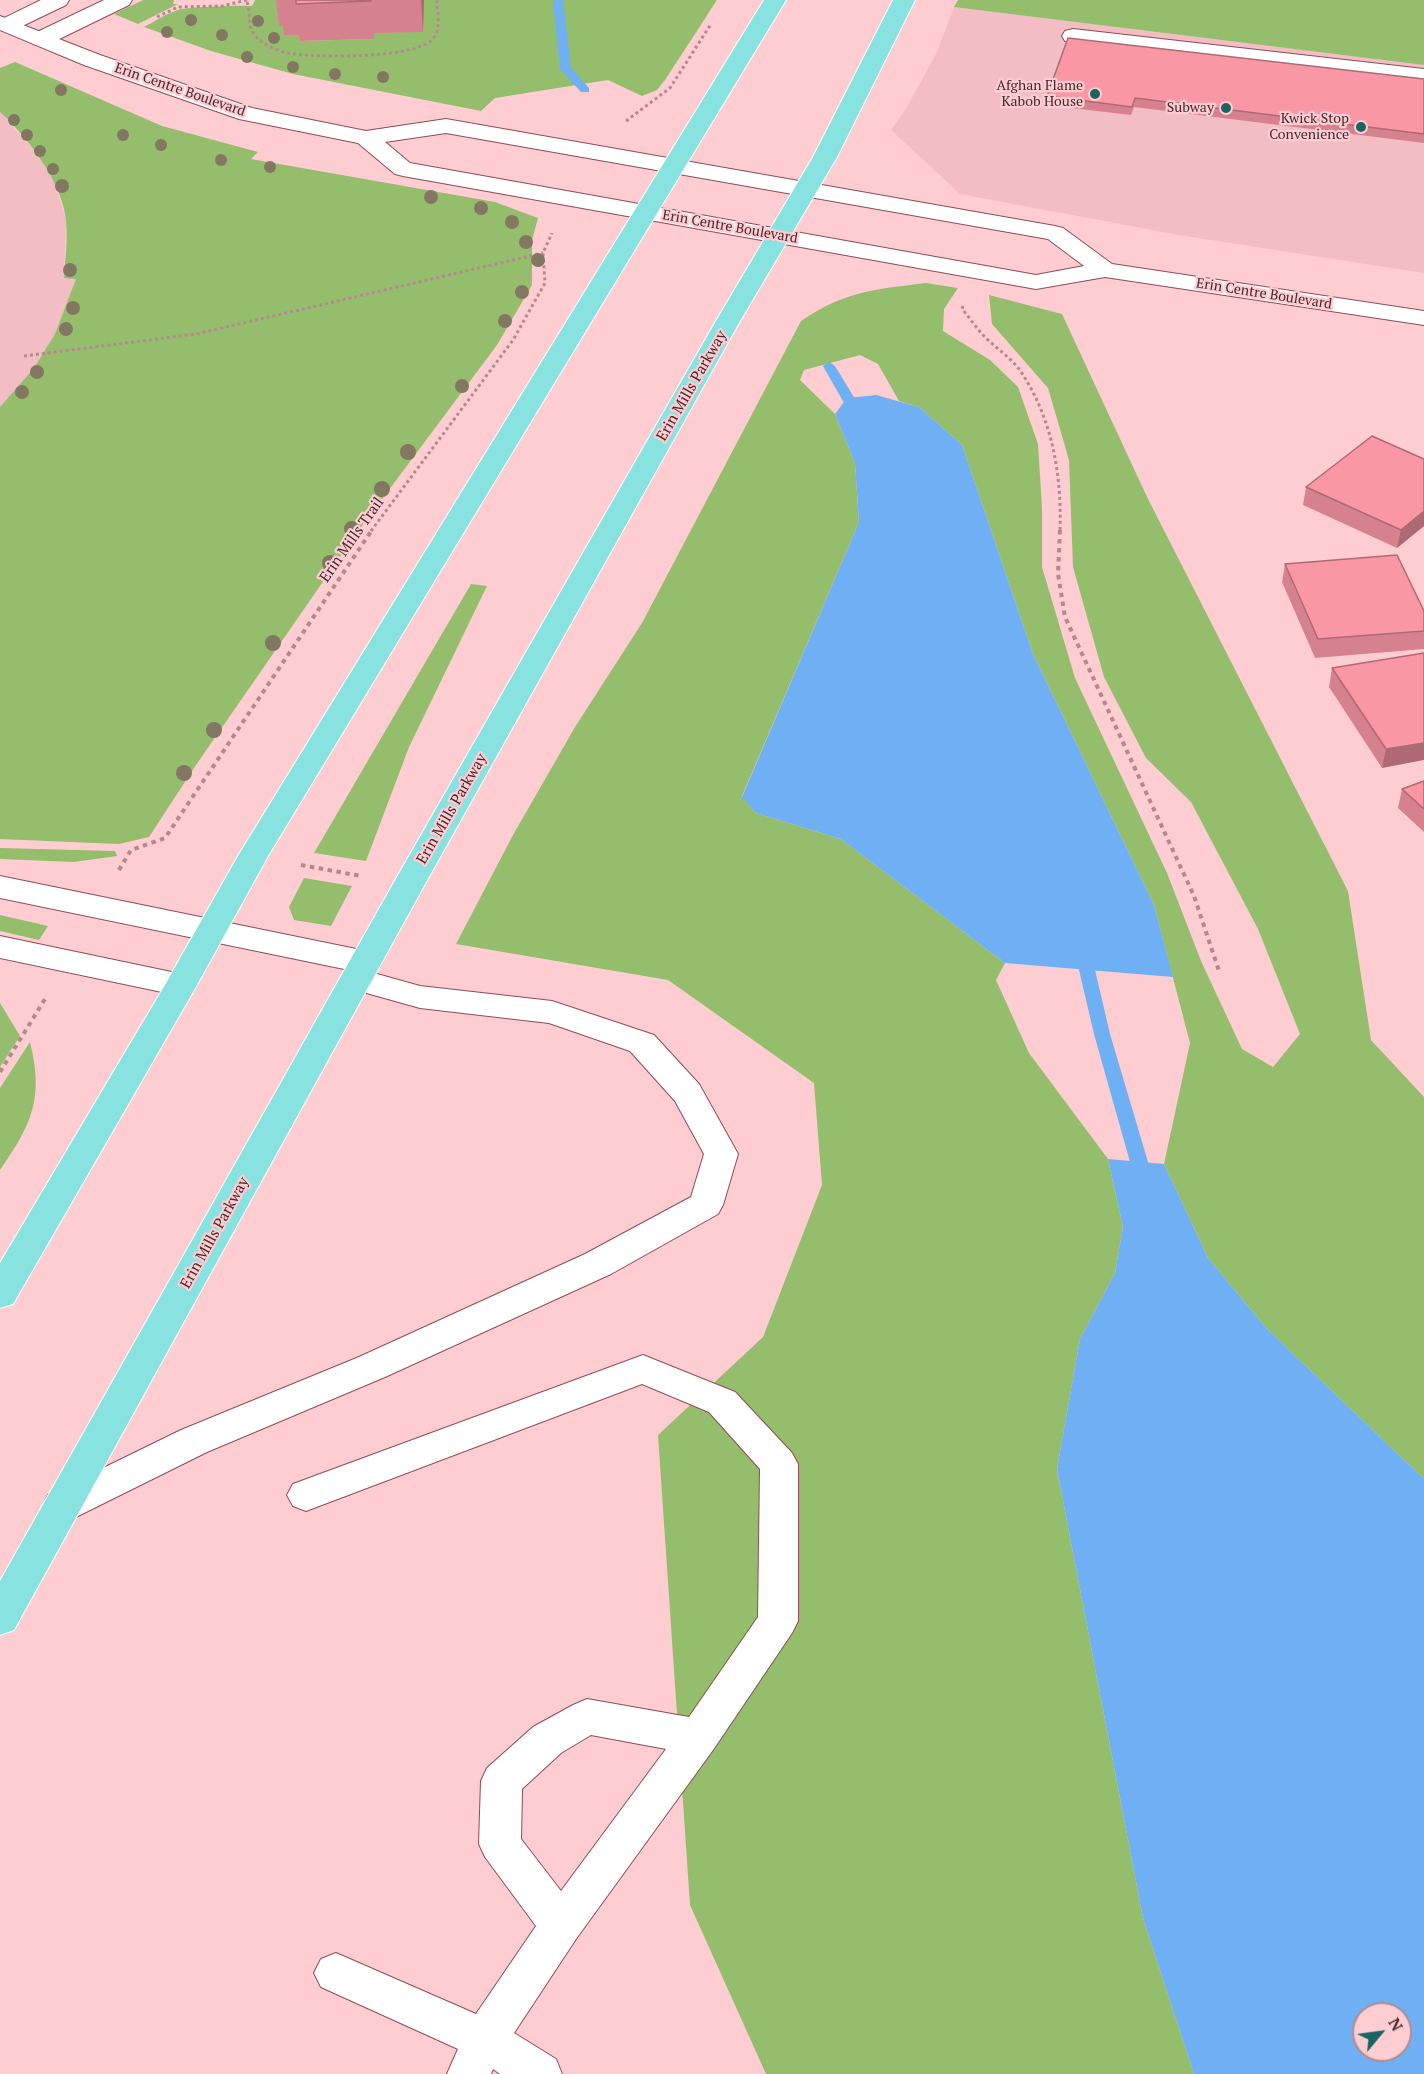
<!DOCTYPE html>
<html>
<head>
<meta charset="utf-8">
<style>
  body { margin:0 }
  #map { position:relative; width:1424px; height:2074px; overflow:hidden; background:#fecdd2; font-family:"PT Serif",serif }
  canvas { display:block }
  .north { position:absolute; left:1352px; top:2002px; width:60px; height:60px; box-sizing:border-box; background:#fecdd2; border:2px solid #b48b90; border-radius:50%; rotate:61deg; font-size:16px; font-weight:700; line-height:24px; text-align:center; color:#46272c }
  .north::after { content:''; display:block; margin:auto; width:21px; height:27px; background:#186562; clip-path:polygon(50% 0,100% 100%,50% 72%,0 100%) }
</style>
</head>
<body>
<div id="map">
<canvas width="1424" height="2074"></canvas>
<div class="north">N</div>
</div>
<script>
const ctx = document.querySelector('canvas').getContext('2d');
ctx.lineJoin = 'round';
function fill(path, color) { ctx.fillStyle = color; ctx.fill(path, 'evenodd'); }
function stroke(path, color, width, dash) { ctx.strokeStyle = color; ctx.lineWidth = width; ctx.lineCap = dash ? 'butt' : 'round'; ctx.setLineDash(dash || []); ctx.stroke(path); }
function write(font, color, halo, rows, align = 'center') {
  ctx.font = font + ' "PT Serif",serif'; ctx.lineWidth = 4.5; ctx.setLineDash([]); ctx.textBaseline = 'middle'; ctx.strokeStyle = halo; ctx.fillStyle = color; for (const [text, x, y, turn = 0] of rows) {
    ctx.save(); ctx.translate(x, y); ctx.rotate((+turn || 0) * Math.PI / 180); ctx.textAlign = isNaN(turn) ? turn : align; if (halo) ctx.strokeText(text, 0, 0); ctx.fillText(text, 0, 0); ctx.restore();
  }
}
const built = new Path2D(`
  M954,7L1424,65V273L1179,235L960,194L891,130L907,107L937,52Z
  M0,112L36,153L54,181L66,220L64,277L77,278L55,334L34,368L0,407Z`);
const green = new Path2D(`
  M143,0H174L173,4H178L138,24L114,14Z
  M255,0H288L279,26H285L300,35V41L373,39L374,33L424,0H717L665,80L657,90L642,96L608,80L495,98L481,111L293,74L211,51L144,27C155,21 166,14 178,10C186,7 243,5 252,6Z
  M958,0H1424V65L954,7Z
  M15,62L162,126L258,152L251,159L495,202L538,218L532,240V285L497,345L356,534L196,765L149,837L119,844L0,839V407L34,368L55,334L76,279L64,278C65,259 68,240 66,222C64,184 27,137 0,112V68Z
  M926,283L958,288L944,309L943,331L990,360L1018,387L1038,444L1042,508V567L1075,678L1167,873L1201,961L1242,1049L1273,1067L1300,1034L1258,929L1191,802L1146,758L1104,677L1073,567L1069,460L1048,388L992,324L989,295L1062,314L1148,499L1348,891L1371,1040L1424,1097V1479L1267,1329L1208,1258L1164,1164L1190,1043L1154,905L1033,654L962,445L919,407L899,401L878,364L860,355L804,370L800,380L835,414L855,463L859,522L742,796L756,813L841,839L1005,963L996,980L1029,1053L1108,1159L1123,1227L1115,1273L1080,1339L1057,1469L1143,1918L1194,2074H766L690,1905L658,1435L763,1337L822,1185L814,1083L668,980L456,944L513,835L575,727L642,623L801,321C845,291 876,289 926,283Z
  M471,584L487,586L409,747L366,861L314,853Z
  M0,848L115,851L117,856L74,862L0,859Z
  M304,878L352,886L331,926L294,920L289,907Z
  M0,915L48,926L39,940L0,931Z
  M0,1003L20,1036L0,1067Z
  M30,1042C44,1098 32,1124 0,1170V1088Z`);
const water = new Path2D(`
  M876,395L919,407L962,445L1033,654L1154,905L1173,977L1005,963L841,839L756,813L742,797L859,522L855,463L835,414L847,398Z
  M1108,1159L1164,1164L1208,1258L1267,1329L1424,1479V2074H1194L1143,1918L1057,1469L1080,1339L1115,1273L1123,1227ZM1364,2014H1400V2050H1364Z`);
const stream = new Path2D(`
  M553,0H563L571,68L589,88V92H581L560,69Z
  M829,362L835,366L866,417L864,420L859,421L852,417L823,366Z
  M1093,944L1099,945L1101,949L1095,970L1110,1034L1148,1162L1147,1182L1144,1187L1138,1188L1132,1187L1129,1182L1130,1162L1094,1034L1079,970L1087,945Z`);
const pathFar1 = new Path2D(`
  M247,2C251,13 247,27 256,37C264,45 277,51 288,53C316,58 411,59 432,40C442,31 437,11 437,0
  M157,17L178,7L222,6L247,0
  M626,121L670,88L711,24
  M963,306L962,309C969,317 975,326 982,334C993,346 1009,356 1019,369C1052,416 1062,475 1060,531
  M24,356L196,334L543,253
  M371,531L513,340L545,283L543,253L552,233`);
const path = new Path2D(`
  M1060,530L1058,574L1065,617L1194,896L1220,974
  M301,865L361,876
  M119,870L131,850L165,838L372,530
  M0,1072L45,999`);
const lane = new Path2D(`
  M41,0H69L66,5L14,30H0V20Z
  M104,0H132L129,5L49,44L41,46L33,44L30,39L33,34Z
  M1073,29L1424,69V83L1065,41L1062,36L1065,31Z
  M0,876L366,951L377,954L382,962L377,970L370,972L420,986L552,1001L654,1035L699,1084L738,1154L723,1205L718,1214L611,1274L385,1377L207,1452L76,1517L62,1522L48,1517L43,1506L48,1495L181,1430L359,1357L585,1254L691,1197L704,1154L675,1101L630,1051L549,1023L420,1008L345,987L340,979L345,971L349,970L0,898Z
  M0,936L181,974L192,977L197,985L192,993L181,996L0,958Z
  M643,1355L735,1392L792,1453L798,1464V1621L792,1633L713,1750L576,1939L514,2033L556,2059L562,2074H500L493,2069L491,2074H447L458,2049L321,1987L314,1973L321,1959L336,1953L476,2014L536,1926L485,1857L479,1844L481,1781L487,1768L533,1727L573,1705L587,1699L689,1717L758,1617L760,1469L709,1412L642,1384L306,1511L293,1506L287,1495L293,1484ZM591,1735L666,1749L561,1891L521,1839L522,1789L561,1753Z`);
const secondary = new Path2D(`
  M0,16L100,55L252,108L366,131L446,119L1055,226L1063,228L1112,264L1424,311V325L1105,277L1036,289L403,176L395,174L358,143L239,119L84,65L0,30ZM446,133L1048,239L1084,266L1036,275L410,163L385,142Z`);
const primary = new Path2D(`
  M764,0H786L268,856L197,985L13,1304L0,1308V1263L165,985L238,856Z
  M893,0H915L837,157L740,321L425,884L14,1630L0,1635V1581L393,884L716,321L813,157Z`);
const trees = [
  [191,20,6],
  [258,21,6],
  [167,32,6],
  [222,35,6],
  [274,38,6],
  [247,57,6],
  [293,67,6],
  [335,74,6],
  [383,77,6],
  [61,90,6],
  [14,120,6],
  [27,135,6],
  [123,135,6],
  [161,145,6],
  [40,151,6],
  [221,160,6],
  [270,167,6],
  [53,169,6],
  [62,186,7],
  [431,197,7],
  [481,208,7],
  [512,222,7],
  [526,242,7],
  [538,260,7],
  [70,270,7],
  [522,292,7],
  [73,308,7],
  [505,321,7],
  [66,329,7],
  [37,372,7],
  [462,386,7],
  [22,392,7],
  [408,452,8],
  [382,489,8],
  [352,529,8],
  [330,563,8],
  [273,643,8],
  [214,730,8],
  [184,773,8]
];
const wall = new Path2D(`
  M276,0H424L423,32L374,33V39L300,41L299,35H284L283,26H279Z
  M1424,79V143L1134,107L1131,115L1046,105L1047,96Z
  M1424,459V526L1397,548L1303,505L1306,487Z
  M1285,564L1424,611V649L1315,658L1282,582Z
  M1424,653L1382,768L1329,687L1332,668Z
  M1424,781V832L1398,808L1402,789Z`);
const shadedWall = new Path2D(`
  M421,0H424L423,32Z
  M1424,511V526L1397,548L1401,530Z
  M1424,743V760L1382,768L1386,749Z`);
const building = new Path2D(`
  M296,0H371V1L296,4Z
  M1068,38L1424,79V134L1135,98L1132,107L1047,96Z
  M1372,436L1424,459V511L1401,530L1306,487Z
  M1397,555L1424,611V631L1318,639L1285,564Z
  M1424,653V743L1386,749L1332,668Z
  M1424,781V809L1402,789Z`);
const markers = [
  [1095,94,6,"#186562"],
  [1226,108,6,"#186562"],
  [1361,127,6,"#186562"]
];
const farPoinames = [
  ["Afghan Flame",1083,86],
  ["Kabob House",1083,102],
  ["Subway",1214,108],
  ["Kwick Stop",1349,119],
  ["Convenience",1349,135]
];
const farStreetnames = [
  ["Erin Centre Boulevard",180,90,19],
  ["Erin Centre Boulevard",730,227,10],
  ["Erin Centre Boulevard",1264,294,9]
];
const streetNames = [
  ["Erin Mills Parkway",692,386,-60],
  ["Erin Mills Trail",352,540,-55],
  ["Erin Mills Parkway",452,809,-60],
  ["Erin Mills Parkway",215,1233,-61]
];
fill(built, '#f2bdc3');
fill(green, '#94be6c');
fill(water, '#6faff3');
fill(stream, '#6faff3');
stroke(lane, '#904b56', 2);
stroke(secondary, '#904b56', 2);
stroke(primary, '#fff', 2);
stroke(pathFar1, '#b3898e', 3, [3, 3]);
stroke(path, '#b3898e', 4, [4.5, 4.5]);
fill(lane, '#fff');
fill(secondary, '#fff');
fill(primary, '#88e2df');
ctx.fillStyle = '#827761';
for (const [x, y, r] of trees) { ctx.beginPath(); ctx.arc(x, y, r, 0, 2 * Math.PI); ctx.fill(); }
fill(wall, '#d6828e');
fill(shadedWall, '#ae6a74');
fill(building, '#f997a5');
stroke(building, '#ae6a74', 1.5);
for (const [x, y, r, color] of markers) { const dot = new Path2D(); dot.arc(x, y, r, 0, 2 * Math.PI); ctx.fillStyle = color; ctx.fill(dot); stroke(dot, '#fecdd2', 2); }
write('14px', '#46272c', '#fecdd2', farPoinames, 'right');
write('14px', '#46272c', '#fecdd2', farStreetnames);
write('15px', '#46272c', '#fecdd2', streetNames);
</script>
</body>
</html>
